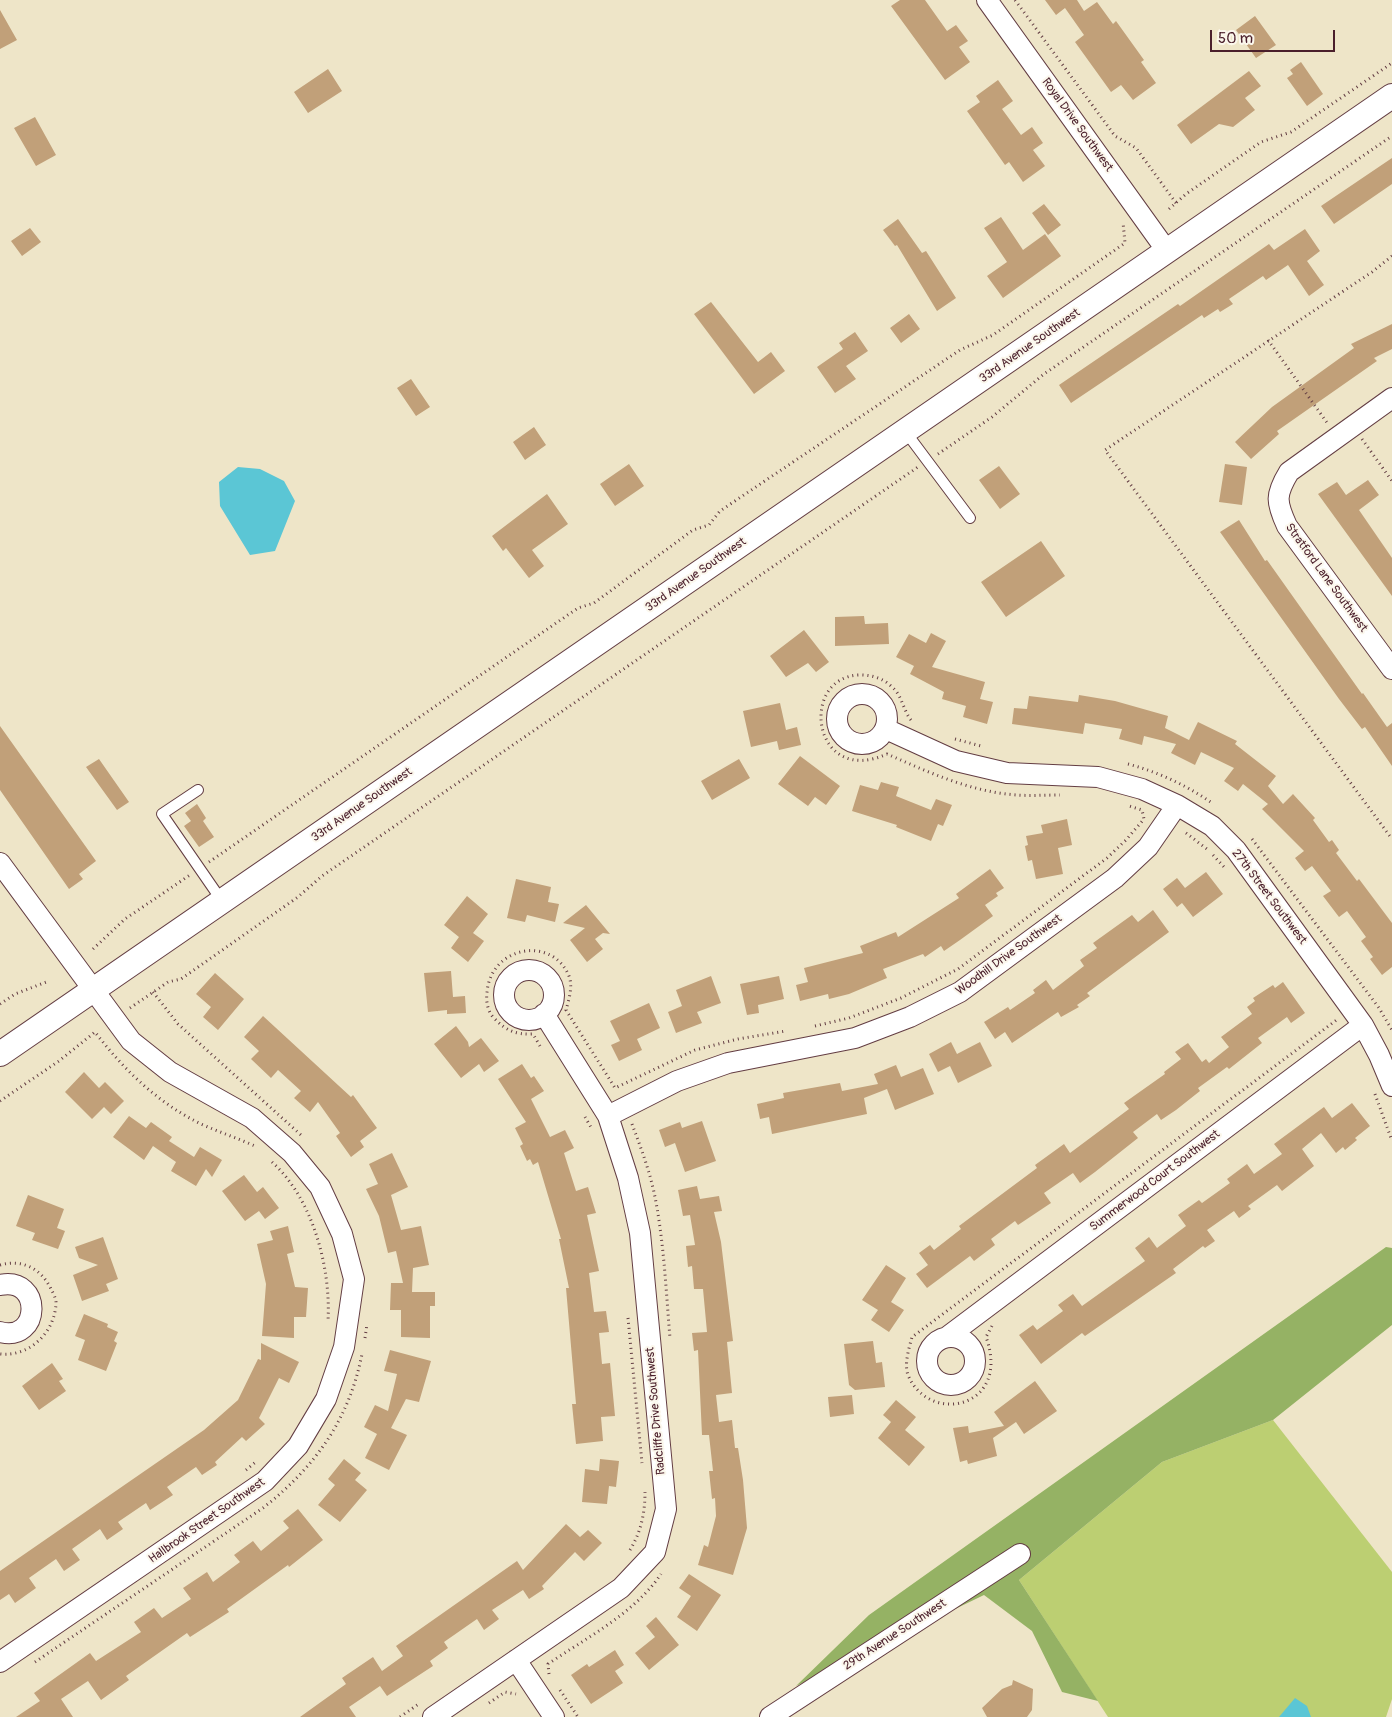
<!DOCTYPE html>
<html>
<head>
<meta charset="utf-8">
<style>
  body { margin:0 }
  #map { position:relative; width:1392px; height:1717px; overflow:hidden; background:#eee5c8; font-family:Pangolin,sans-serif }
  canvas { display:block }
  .scale { position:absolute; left:1210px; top:30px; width:125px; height:22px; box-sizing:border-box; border:2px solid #4a1f2b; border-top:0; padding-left:6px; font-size:15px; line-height:18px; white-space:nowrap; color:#4a1f2b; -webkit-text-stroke:4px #fbf7ec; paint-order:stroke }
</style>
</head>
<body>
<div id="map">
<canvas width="1392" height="1717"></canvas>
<div class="scale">50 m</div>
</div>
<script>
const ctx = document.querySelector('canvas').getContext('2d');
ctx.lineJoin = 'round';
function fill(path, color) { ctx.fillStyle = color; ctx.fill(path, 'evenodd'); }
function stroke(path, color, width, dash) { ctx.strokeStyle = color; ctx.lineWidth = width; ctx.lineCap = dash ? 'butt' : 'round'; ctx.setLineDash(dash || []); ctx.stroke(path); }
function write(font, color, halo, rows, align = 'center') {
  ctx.font = font + ' Pangolin,sans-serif'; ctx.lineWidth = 4; ctx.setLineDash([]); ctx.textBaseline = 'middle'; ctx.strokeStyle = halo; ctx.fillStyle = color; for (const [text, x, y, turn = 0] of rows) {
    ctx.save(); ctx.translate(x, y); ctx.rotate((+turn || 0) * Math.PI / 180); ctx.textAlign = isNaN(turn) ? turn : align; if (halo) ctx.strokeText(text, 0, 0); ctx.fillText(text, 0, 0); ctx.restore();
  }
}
const green = new Path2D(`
  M1273,1420L1392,1572V1699L1386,1717H1108L1019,1580L1162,1462Z`);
const forest = new Path2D(`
  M1386,1247L1392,1248V1325L1273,1420L1162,1462L1019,1580L1098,1701L1062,1692L1032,1631L984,1595L796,1686L869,1615Z`);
const water = new Path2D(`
  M238,467L260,469L284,481L295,501L275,551L250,555L220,506L219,482Z
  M1295,1698L1307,1706L1311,1717H1279Z`);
const building = new Path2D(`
  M900,0H925L947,31L956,25L968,41L959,47L970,62L945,80L891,6Z
  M1045,0H1077L1084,11L1097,2L1113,24L1116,21L1144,60L1141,62L1156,83L1133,100L1121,85L1111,92L1075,42L1084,35L1065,8L1056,15Z
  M0,10L17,40L0,49Z
  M1255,16L1276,45L1256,58L1236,30Z
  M1301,62L1323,94L1307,106L1287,78L1293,74L1290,70Z
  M328,69L342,91L308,113L294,92Z
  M1249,71L1261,86L1245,98L1255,110L1233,127L1219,124L1191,144L1177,125Z
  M998,80L1013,101L1002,109L1021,135L1032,127L1043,143L1033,150L1045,166L1023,182L1009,162L1005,165L967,111L980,102L976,96Z
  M35,117L56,155L36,166L14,128Z
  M1392,158V184L1334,224L1321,206Z
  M1044,204L1061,225L1048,235L1032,213Z
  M1001,217L1023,250L1045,234L1061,256L1003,298L987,276L1007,262L984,228Z
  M898,219L922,253L926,251L956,298L937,311L897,245L895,246L883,230Z
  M30,228L41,242L22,256L11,241Z
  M1305,229L1320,251L1307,261L1324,285L1309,296L1288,265L1266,280L1263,276L1229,299L1233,304L1220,312L1218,309L1204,318L1202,315L1071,403L1059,385L1178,304L1180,306L1269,244L1274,250Z
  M711,302L758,362L771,352L785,371L754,394L694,314Z
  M909,314L920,329L901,343L890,328Z
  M1392,324V349L1374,358L1377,361L1277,431L1279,434L1251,459L1235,442L1272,407L1354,348L1351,344Z
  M855,332L868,351L846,366L856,379L835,393L817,367L843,349L839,343Z
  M411,379L430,407L416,416L397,388Z
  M534,427L546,445L525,460L513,442Z
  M629,464L644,486L615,506L600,484Z
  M1225,464L1247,467L1242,505L1219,502Z
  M999,466L1020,494L1000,509L979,480Z
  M1368,480L1379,495L1359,510L1392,558V596L1318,494L1337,482L1346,495Z
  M547,494L568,524L532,550L544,566L529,578L506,548L503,551L492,536Z
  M1239,520L1265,561L1267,560L1362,694L1363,693L1387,727L1392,723V766L1365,727L1362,729L1339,699L1220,532Z
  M1041,541L1065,576L1006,617L981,582Z
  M864,616L865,624L888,623L889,644L835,646V617Z
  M804,630L829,662L816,672L808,663L786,677L770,656Z
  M931,633L946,641L932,667L985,682L980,699L993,702L987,724L963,717L966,706L942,699L944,692L910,674L914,666L896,657L909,634L926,643Z
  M1079,695L1115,701L1168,716L1165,728L1189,740L1198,722L1237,741L1235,744L1276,776L1268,786L1283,804L1293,794L1315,818L1313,820L1329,842L1332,840L1339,850L1336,853L1357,881L1359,879L1392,923V967L1382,975L1370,959L1373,957L1361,941L1366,937L1347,911L1339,917L1323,896L1331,891L1312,866L1305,871L1295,858L1304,851L1262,809L1268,804L1243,784L1238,791L1224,781L1234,768L1201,752L1195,765L1171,753L1176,744L1144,736L1142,745L1119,739L1122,729L1085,723L1083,734L1012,724L1014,708L1027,709L1029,696L1078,702Z
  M780,703L786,730L797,727L801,745L779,750L777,741L751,747L743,711Z
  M0,726L96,861L79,874L83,879L69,889L0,790Z
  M800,756L840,786L826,805L815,797L808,806L778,784Z
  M99,759L129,802L117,810L86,767Z
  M739,759L750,778L712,800L701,781Z
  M881,782L899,787L896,796L931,810L936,799L952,805L943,826L938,824L931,841L896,827L897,825L852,811L860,785L878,790Z
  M197,804L206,818L203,821L214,837L199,847L184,826L191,821L185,813Z
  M1067,819L1072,845L1058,848L1063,874L1036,879L1032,860L1028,861L1025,846L1028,845L1026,836L1043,833L1041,825Z
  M990,869L1004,888L996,893L998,896L985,905L993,916L960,940L944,951L941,946L925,957L923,954L883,969L887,978L849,994L829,999L828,994L800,1001L796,985L808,982L804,968L863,953L860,946L896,932L898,937L959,898L956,894Z
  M1206,872L1223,894L1193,917L1182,903L1177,907L1163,889L1177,878L1185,888Z
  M516,879L551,887L548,902L559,904L555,922L527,915L525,922L507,918Z
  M467,896L488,914L473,933L484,941L468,962L451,948L459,937L444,925Z
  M586,905L610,934L603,933L595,939L603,949L587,962L570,940L585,928L563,923Z
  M1153,910L1169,932L1087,993L1090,996L1077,1005L1079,1007L1061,1017L1058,1012L1012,1043L1005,1032L995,1039L984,1022L1008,1007L1010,1010L1035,993L1033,990L1046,980L1053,990L1084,966L1080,960L1097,948L1093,943L1132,915L1138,922Z
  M451,971L453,997L465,996L466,1013L447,1014V1010L428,1012L424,973Z
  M215,973L244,999L218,1030L203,1017L211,1007L196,994Z
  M711,976L721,1003L697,1012L702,1023L676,1033L668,1012L682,1006L676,990Z
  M779,976L784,999L758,1005L759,1013L747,1015L740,984Z
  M1283,982L1305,1013L1291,1023L1287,1017L1258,1038L1262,1043L1229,1069L1227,1067L1198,1088L1200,1091L1176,1110L1161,1120L1157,1114L1133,1132L1138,1138L1095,1172L1080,1183L1073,1173L1044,1193L1051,1203L1018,1225L1015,1221L991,1239L995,1245L974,1261L970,1256L927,1288L916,1274L928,1265L919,1253L930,1245L934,1250L961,1229L959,1226L1037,1168L1035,1165L1064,1144L1070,1153L1129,1109L1124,1103L1165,1074L1164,1072L1181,1059L1175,1052L1188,1043L1202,1062L1206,1059L1209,1063L1229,1047L1221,1037L1252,1014L1247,1007L1255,1001L1253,998L1273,985L1275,988Z
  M649,1003L660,1028L637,1039L642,1050L619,1061L611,1045L620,1041L610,1021Z
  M263,1016L351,1097L353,1095L377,1128L360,1141L364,1147L351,1157L336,1136L340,1133L318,1102L310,1112L294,1098L301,1091L278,1070L271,1078L251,1059L259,1051L244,1037Z
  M456,1026L468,1042L469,1047L481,1038L499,1061L484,1072L479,1064L461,1078L434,1044Z
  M951,1042L957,1054L980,1042L992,1066L958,1083L950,1066L938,1072L929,1054Z
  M522,1064L531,1078L534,1076L544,1091L531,1099L550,1137L565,1130L574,1148L564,1153L576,1191L588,1187L596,1213L587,1215L599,1271L589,1273L594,1312L606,1311L609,1332L599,1333L602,1364L610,1363L615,1416L601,1417L603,1441L576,1444L572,1404H576L566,1288H569L559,1239H561L538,1162L533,1165L530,1159L527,1161L520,1146L523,1144L515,1128L526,1122L498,1079Z
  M896,1065L901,1077L923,1068L934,1094L895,1110L887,1089L864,1098L867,1114L772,1134L769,1117L760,1119L757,1104L784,1098L783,1093L840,1083L842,1091L878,1084L874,1074Z
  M84,1072L99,1088L105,1082L124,1101L111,1114L104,1107L92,1119L65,1092Z
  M1352,1103L1370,1126L1355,1138L1357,1140L1345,1150L1343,1147L1336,1153L1321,1133L1302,1149L1314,1166L1282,1191L1277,1185L1248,1206L1251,1209L1239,1218L1234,1211L1207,1230L1215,1241L1205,1248L1203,1246L1173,1269L1176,1273L1085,1336L1082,1333L1041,1364L1019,1335L1033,1325L1037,1330L1063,1311L1058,1305L1073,1294L1082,1306L1145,1261L1135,1248L1149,1237L1157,1248L1186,1226L1178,1215L1199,1200L1202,1203L1230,1183L1227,1179L1247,1164L1254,1174L1282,1154L1274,1144L1324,1107L1332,1118Z
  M129,1116L146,1128L151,1122L172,1137L169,1141L194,1157L200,1147L222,1160L212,1177L206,1169L196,1186L171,1171L176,1162L153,1146L144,1160L113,1137Z
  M702,1121L716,1161L685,1172L675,1143L665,1147L659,1130L680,1122L682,1128Z
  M392,1153L408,1187L391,1195L401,1230L421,1226L429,1265L413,1268L412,1292H435V1306H430V1338L401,1337V1310H390L391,1283H403L396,1251L388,1253L379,1216L366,1189L378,1184L369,1164Z
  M244,1175L257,1192L263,1187L279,1208L265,1219L259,1211L245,1221L222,1191Z
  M697,1186L700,1199L719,1196L722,1211L714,1212L721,1242L733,1341L727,1342L732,1393L716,1395L719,1422L732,1420L735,1448H738L743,1480L747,1528L733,1575L698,1565L704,1545L708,1547L716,1516L715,1498L712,1499L709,1471H713L709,1435H702L698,1350L694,1351L692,1333L707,1332L703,1289H694L692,1266L688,1267L686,1246L695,1245L690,1215L683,1216L678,1190Z
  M28,1195L64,1209L57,1228L65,1231L58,1249L32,1240L35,1233L16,1226Z
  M288,1226L294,1252L287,1254L295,1287L308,1288L306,1317H294V1338L262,1336L266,1284L257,1244L273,1240L270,1231Z
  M103,1237L118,1279L106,1284L109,1291L82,1301L73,1275L98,1265L79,1258L75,1247Z
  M886,1265L906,1278L891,1302L904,1310L889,1332L871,1320L878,1310L862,1300Z
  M84,1314L108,1324L107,1327L118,1332L114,1341L117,1343L106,1371L78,1360L85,1340L75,1336Z
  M873,1341L876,1363L882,1362L885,1387L855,1390L849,1385L844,1344Z
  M261,1343L299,1362L289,1383L279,1378L259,1418L265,1424L246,1441L242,1437L215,1462L217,1465L202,1475L196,1467L167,1487L173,1495L150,1510L146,1503L118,1522L123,1529L107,1540L100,1529L72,1549L80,1560L64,1571L56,1559L29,1578L36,1588L15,1603L9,1594L0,1600V1571L204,1430L238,1400L258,1359L261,1360Z
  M390,1350L431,1361L419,1402L406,1399L391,1428L407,1435L389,1470L365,1458L377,1434L364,1427L375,1405L388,1411L397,1374L384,1371Z
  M52,1363L63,1379L59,1381L66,1391L39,1410L22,1386Z
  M1035,1381L1057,1411L1024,1434L1016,1422L993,1438L997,1456L968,1464L967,1460L960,1462L953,1428L968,1426L969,1433L1004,1426L994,1412Z
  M852,1395L854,1414L830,1417L828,1397Z
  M896,1400L916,1417L905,1430L925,1447L909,1466L878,1438L891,1422L883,1415Z
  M344,1459L361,1473L355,1480L367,1490L340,1522L318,1505L335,1485L328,1479Z
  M600,1459L619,1461L616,1487L609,1486L607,1504L582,1502L585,1469L599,1471Z
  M298,1509L323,1540L289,1567L288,1565L227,1609L229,1612L190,1637L187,1633L126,1676L129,1680L101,1700L88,1681L61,1699L73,1717H16L40,1701L34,1693L90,1653L96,1661L141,1632L134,1622L154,1608L162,1618L191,1599L183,1588L207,1572L213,1582L240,1562L234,1555L253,1541L261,1551L289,1528L283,1521Z
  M566,1524L580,1537L588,1530L602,1543L584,1561L575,1552L542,1586L544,1589L529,1599L523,1590L492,1610L499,1619L484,1630L477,1619L444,1642L448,1648L430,1661L433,1666L387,1696L380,1686L349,1707L356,1717H300L346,1684L342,1678L373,1657L382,1671L403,1656L396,1646L517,1561L523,1570Z
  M689,1574L721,1595L697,1631L677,1617L691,1596L679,1588Z
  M656,1617L679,1645L649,1670L635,1653L655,1637L646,1626Z
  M615,1650L624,1665L615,1671L623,1683L591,1704L571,1675L587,1664L589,1667Z
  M1013,1680L1033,1689L1032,1710L1027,1717H987L982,1708L1002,1689L1012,1685Z`);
const path = new Path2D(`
  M1015,0L1115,136L1136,148L1176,203
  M1169,209L1186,194L1261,142L1291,132L1392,63
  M1392,256L1372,272L1105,450L1392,839
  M1268,340L1328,424
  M1362,439L1392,481
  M938,454L992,417L1044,374L1392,136
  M911,720C903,710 902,695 892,687C883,678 872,675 860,675C798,676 812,788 887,754C928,772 971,792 1017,795C1031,796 1045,795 1060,795
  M955,739L981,746
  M1128,764C1158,772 1186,785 1212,803
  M1186,833L1207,849
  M1252,839L1379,1008L1392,1030
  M1213,855L1224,867
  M209,862L578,608L594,603L693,530L709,525L720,511L960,350L993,335L1125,243L1123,222
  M93,949L125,919L190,875
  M153,992L178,1024L301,1135
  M0,1004L15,994L49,981
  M130,1008L168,982L181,979L298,897L322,876L918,467
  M815,1026L849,1018L901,998L958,969L1107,858L1126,840L1144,819L1142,810L1129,806
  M540,1046L533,1034C515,1035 505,1030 493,1017C487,1010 486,1000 487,992C491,946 552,935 569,976C573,987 569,999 566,1010L615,1088L695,1050L738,1039L786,1031
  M1375,1094L1392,1141
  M0,1101L59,1061L95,1032C124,1070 158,1103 201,1124C219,1132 237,1138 255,1146
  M585,1117L592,1129
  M632,1124C641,1148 650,1172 655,1197C664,1243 666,1291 670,1338
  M272,1162C313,1199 331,1268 328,1321
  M0,1265C22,1259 41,1268 51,1289C53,1293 56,1298 56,1303C55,1332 30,1357 0,1354
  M628,1318L642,1463
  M992,1326L986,1337C1012,1408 929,1426 908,1375C904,1364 909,1348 912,1337L1338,1019
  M365,1338L367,1324
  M246,1470L257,1461
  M630,1550C641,1532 645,1513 645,1492
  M35,1662L263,1508C315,1467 349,1420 362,1354
  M549,1674L548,1664C586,1638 635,1613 661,1574
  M560,1690L578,1717
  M489,1703L505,1692L516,1694
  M400,1717L420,1703`);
const service = new Path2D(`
  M905,431L970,518
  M198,790L162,814L222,901`);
const minor = new Path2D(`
  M987,0L1167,251
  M1392,398L1289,472C1275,495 1276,502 1287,526L1392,669
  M837 719a25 25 0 1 1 50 0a25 25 0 1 1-50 0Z
  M886,729L956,761L1007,773L1098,777L1142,789L1177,805L1212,826L1236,850L1363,1025L1379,1055L1392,1086
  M0,863L131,1041L170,1072L252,1118L292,1153L320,1187L342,1234L354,1279L344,1347L326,1399L298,1446L265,1481L0,1662
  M504 995a25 25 0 1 1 50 0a25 25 0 1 1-50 0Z
  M608,1116L677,1081L728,1063L855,1038L910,1017L960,992L1115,878L1148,847L1177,805
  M0,1285C43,1276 41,1343 0,1332
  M927 1361a24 24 0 1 1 48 0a24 24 0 1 1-48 0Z
  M947,1337L1363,1025
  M516,1660L554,1717
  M433,1717L621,1588L655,1552L666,1509L640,1233L628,1178L608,1116L544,1014
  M770,1717L1020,1554`);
const tertiary = new Path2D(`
  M0,1054L1392,96`);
const streetNames = [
  ["Royal Drive Southwest",1077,125,54],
  ["33rd Avenue Southwest",1030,346,-35],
  ["33rd Avenue Southwest",696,575,-35],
  ["Stratford Lane Southwest",1326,578,54],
  ["33rd Avenue Southwest",362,805,-35],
  ["27th Street Southwest",1269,897,53],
  ["Woodhill Drive Southwest",1009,955,-36],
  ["Summerwood Court Southwest",1155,1181,-37],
  ["Radcliffe Drive Southwest",656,1411,-95],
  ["Hallbrook Street Southwest",207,1521,-35],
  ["29th Avenue Southwest",895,1635,-33]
];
fill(green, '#bccf72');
fill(forest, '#95b264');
fill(water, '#5bc6d5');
fill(building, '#c1a079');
stroke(service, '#633d43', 12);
stroke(minor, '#633d43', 22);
stroke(tertiary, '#633d43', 26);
stroke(path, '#633d43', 3, [1, 4]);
stroke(service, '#fff', 10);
stroke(minor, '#fff', 20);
stroke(tertiary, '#fff', 24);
write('12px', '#4a1f2b', '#fbf7ec', streetNames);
</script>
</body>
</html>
